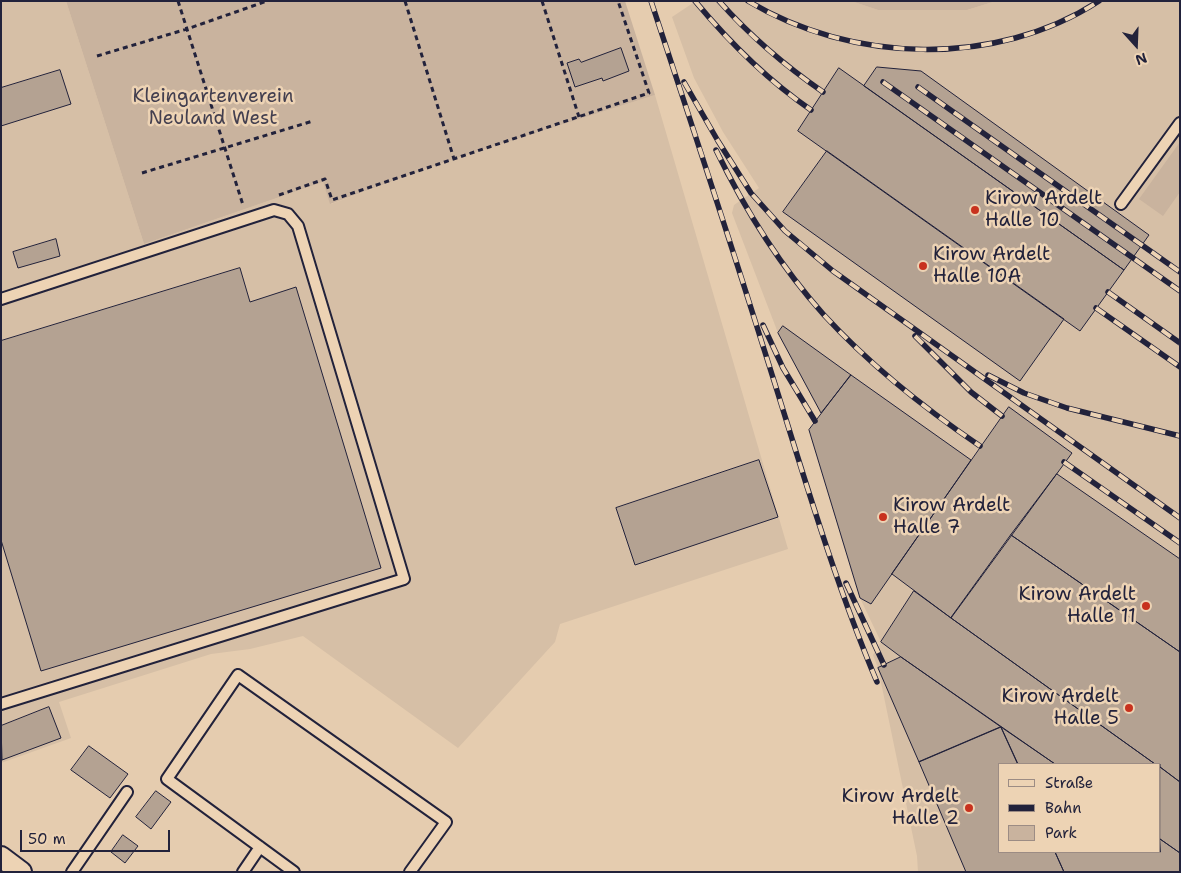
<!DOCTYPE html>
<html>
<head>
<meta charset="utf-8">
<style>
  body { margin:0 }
  #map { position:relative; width:1181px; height:873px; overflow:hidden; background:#e5ccaf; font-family:"Shantell Sans",sans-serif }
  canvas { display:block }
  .frame { position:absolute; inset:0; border:2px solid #22223b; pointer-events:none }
  .legend { position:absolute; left:998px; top:763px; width:162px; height:90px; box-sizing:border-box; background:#edd3b4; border:1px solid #9c8c84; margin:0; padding:6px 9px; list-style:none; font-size:15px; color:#22223b }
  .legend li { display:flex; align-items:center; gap:10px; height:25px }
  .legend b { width:25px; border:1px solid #9c8c84 }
  .north { position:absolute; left:1111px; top:20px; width:50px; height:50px; -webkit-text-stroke:4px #edd3b4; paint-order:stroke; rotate:160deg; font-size:14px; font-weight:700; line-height:20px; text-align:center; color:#22223b }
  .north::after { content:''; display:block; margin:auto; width:18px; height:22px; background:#22223b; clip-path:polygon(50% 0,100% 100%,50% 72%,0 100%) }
  .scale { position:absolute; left:20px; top:830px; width:150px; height:22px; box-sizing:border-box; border:2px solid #22223b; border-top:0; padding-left:6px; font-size:15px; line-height:18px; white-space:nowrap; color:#22223b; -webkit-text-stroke:4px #edd3b4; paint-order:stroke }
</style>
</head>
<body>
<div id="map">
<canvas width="1181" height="873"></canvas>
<div class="frame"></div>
<ul class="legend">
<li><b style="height:6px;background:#edd3b4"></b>Straße</li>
<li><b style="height:6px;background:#22223b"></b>Bahn</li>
<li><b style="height:14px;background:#c9b39e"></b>Park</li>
</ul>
<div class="north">N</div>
<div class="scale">50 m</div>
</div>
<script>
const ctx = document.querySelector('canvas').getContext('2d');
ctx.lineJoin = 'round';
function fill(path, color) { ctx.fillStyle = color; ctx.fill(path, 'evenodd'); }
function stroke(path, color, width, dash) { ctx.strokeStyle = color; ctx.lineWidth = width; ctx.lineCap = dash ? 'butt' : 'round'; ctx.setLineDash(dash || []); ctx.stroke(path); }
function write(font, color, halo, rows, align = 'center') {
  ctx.font = font + ' "Shantell Sans",sans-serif'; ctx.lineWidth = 5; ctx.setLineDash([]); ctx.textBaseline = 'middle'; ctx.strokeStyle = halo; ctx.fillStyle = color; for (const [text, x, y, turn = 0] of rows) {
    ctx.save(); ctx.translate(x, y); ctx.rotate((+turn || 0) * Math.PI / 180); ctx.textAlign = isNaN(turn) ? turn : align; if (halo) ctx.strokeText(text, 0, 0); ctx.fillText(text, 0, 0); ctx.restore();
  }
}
const built = new Path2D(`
  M1,1H66L144,244L323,182L331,204L454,159L655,95L788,549L560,624L555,642L458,748L303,636L250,649L211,654L59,702L71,738L1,763Z
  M696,1H851L878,10H967L996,1H1180V872H918L917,856L878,668L873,655L881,642L860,598L809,430L821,413L778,333L732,213L734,205L759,188L723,132L694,78L672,17ZM1000,764H1160V852H1000Z`);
const green = new Path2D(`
  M66,1H625L655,95L454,159L330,204L323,182L144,244Z
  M851,1H996L967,10H878Z
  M1180,142V192L1163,216L1139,199Z`);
const building = new Path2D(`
  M621,48L629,71L603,81L602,78L575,87L567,63L579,59L581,62Z
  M877,67L921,71L1149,235L1124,270L864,86Z
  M839,68L1124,270L1080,331L798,131Z
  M60,70L71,104L1,126V88Z
  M827,151L1064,319L1020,381L783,212Z
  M56,239L60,256L18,268L13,252Z
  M240,268L250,302L296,287L381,568L41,671L1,540V341Z
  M783,326L851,375L821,413L778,333Z
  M851,375L971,460L871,604L860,598L809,430Z
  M1009,407L1072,453L951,618L892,574Z
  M759,460L778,517L635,565L616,508Z
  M1057,474L1180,559V652L1011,535Z
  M1011,535L1180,652V782L1160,767V764H1155L951,618Z
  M914,591L951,618L1155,764H1055L901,657L881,642Z
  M901,657L1001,727L919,762L878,668Z
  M49,707L61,738L2,760L1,726Z
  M1001,727L1018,764H1000V852H1055L1064,872H966L919,762Z
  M1001,727L1055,764H1018Z
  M89,746L128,774L110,798L71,770Z
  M1160,767L1180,782V853L1160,839Z
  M156,791L171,802L151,829L136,817Z
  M123,835L138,846L125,863L111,852Z
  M1160,839L1180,853V872H1064L1055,852H1160Z`);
const path = new Path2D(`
  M178,1L243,205
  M405,1L454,159
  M542,1L579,117
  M97,56L187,29L267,1
  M142,173L313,121
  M279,195L325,179L332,200L649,93L618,1`);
const service = new Path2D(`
  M1121,204L1180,123
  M1,299L274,210L288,214L298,226L404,579L1,704
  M72,872L127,792
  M243,872L260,847
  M294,872L167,779L238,675L446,822L410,872`);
const minor = new Path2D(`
  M1,857L21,872`);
const rail = new Path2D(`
  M651,1C689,116 727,231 763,346C799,459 831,573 877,682
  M695,1C730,43 766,79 811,110
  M719,1C751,37 784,65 823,92
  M748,1C851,63 996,68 1099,1
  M684,82L718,141L751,193L785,231L833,271L1180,518
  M883,82L1180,291
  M918,87L1180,272
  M716,150C744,208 781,267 824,315C870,365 924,408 980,446
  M1108,292L1180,343
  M1096,308L1180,367
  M763,325L783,368L815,421
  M915,336L971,392L1002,416
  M988,375L1024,393L1067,408L1180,436
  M1064,462L1180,543
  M846,583L884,665`);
const markers = [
  [975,210,5,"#c8321e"],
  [923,266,5,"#c8321e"],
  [883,517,5,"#c8321e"],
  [1146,606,5,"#c8321e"],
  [1129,708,5,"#c8321e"],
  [969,808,5,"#c8321e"]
];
const parkNames = [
  ["Kleingartenverein",213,97],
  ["Neuland West",213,119]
];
const poiNames = [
  ["Kirow Ardelt",985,199],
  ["Halle 10",985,221],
  ["Kirow Ardelt",933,255],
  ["Halle 10A",933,277],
  ["Kirow Ardelt",893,506],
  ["Halle 7",893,528],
  ["Kirow Ardelt",1136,595,"right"],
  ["Halle 11",1136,617,"right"],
  ["Kirow Ardelt",1119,697,"right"],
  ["Halle 5",1119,719,"right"],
  ["Kirow Ardelt",959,797,"right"],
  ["Halle 2",959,819,"right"]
];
fill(built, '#d6bfa6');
fill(green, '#c9b39e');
fill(building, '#b4a292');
stroke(building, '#22223b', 1);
stroke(service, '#22223b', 14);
stroke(minor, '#22223b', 24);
stroke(path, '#22223b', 3, [5, 4]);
stroke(service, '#edd3b4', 10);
stroke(minor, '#edd3b4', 20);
stroke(rail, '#22223b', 5.5);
stroke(rail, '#edd3b4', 4, [11]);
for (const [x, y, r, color] of markers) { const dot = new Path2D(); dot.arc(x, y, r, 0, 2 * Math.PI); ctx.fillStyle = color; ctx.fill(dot); stroke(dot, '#edd3b4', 2); }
write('19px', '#433f4f', '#edd3b4', parkNames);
write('19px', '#22223b', '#edd3b4', poiNames, 'left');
</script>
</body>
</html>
